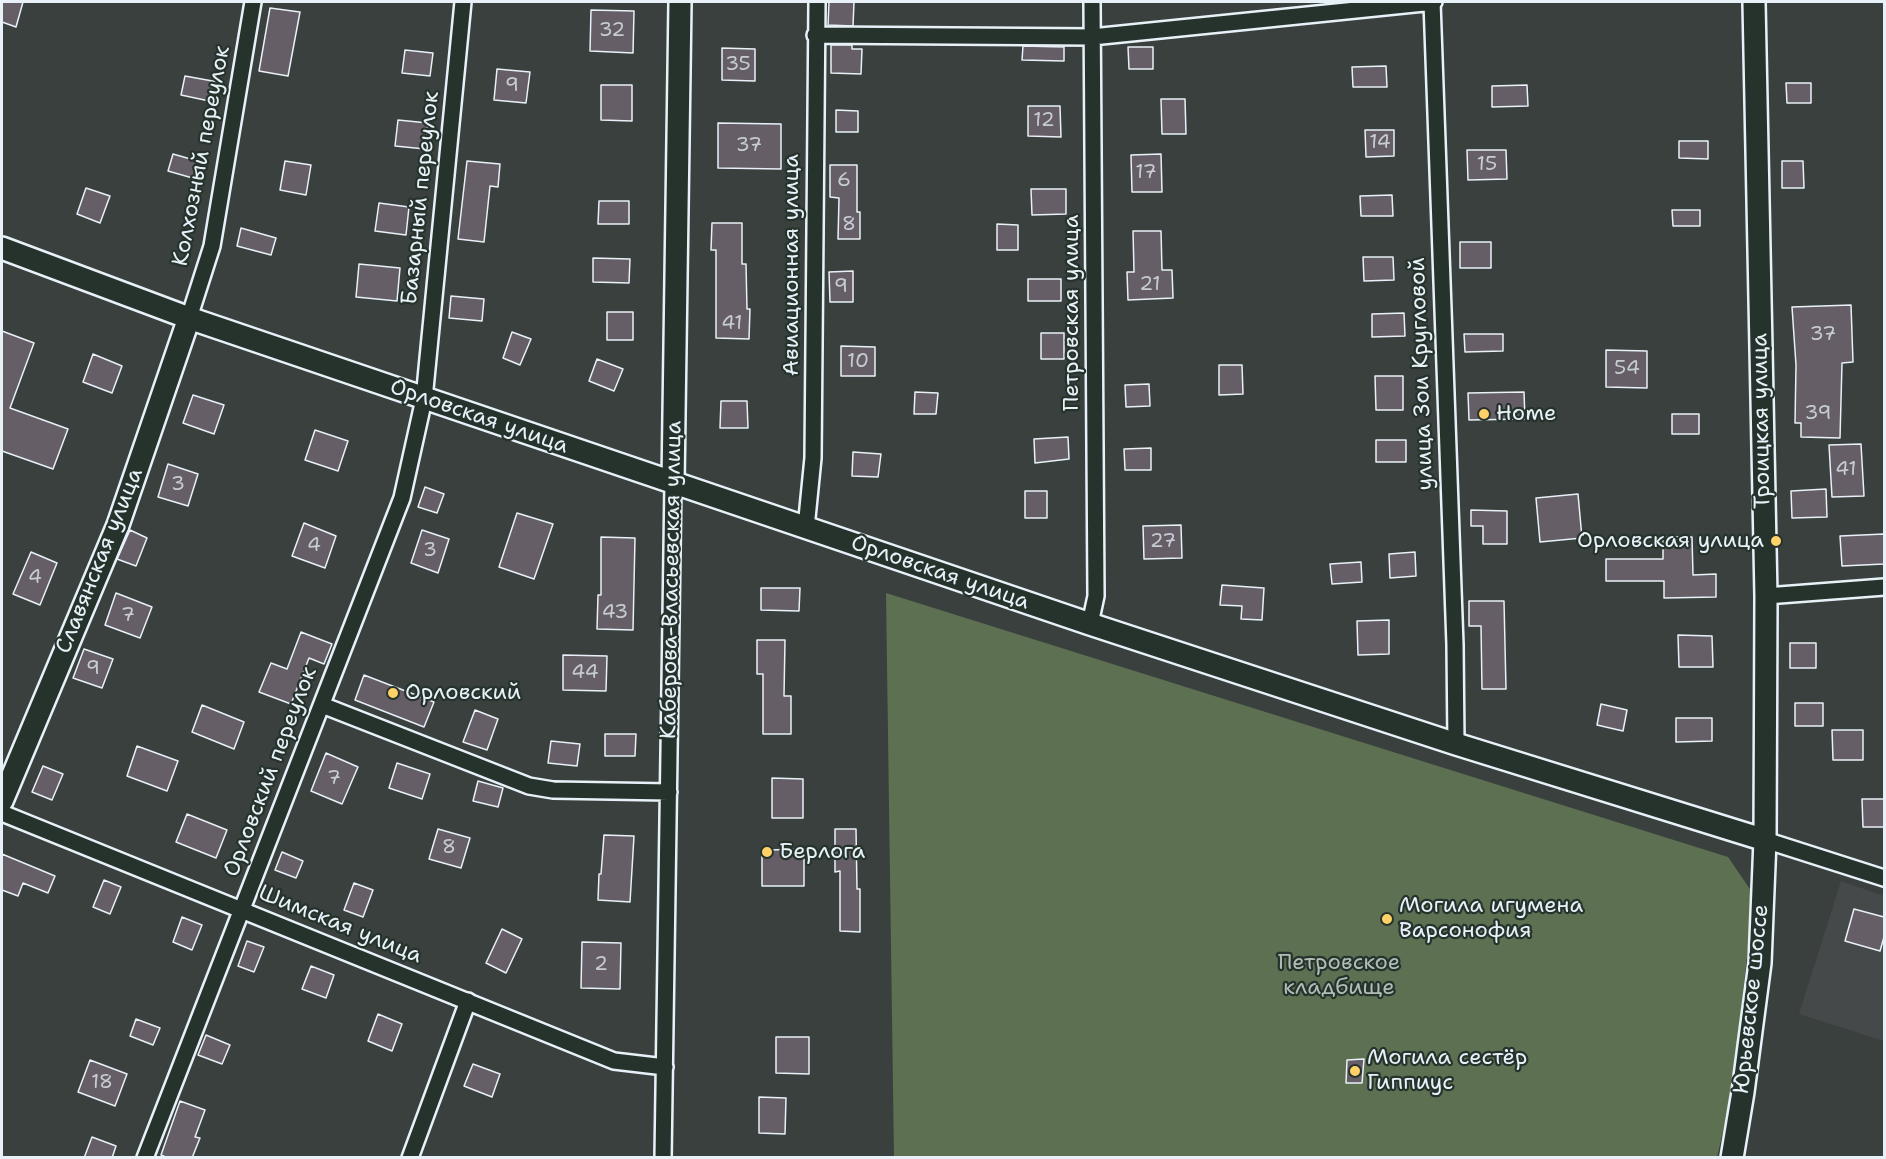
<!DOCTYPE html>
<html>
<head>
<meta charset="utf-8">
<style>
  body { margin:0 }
  #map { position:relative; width:1886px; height:1159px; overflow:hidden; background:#39403e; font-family:"Shantell Sans",sans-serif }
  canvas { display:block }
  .frame { position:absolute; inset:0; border:3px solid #e8f1f8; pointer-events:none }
</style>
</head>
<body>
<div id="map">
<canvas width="1886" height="1159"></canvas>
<div class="frame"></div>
</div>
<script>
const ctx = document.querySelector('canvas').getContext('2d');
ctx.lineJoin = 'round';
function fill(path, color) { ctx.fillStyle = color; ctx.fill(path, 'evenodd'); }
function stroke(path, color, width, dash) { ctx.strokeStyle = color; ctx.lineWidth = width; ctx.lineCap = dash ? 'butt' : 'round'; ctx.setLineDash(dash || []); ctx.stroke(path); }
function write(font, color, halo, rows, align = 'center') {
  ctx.font = font + ' "Shantell Sans",sans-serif'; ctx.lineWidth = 4.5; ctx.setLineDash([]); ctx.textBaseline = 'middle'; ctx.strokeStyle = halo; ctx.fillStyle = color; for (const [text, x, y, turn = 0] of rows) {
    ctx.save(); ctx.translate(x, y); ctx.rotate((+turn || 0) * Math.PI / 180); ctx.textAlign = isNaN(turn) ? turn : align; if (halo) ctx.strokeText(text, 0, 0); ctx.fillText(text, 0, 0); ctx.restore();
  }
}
const built = new Path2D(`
  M1841,881L1884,896V1041L1799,1014Z`);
const green = new Path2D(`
  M886,593L1728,857L1754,895L1731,1098L1717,1157H894Z`);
const building = new Path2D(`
  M2,2H23L16,27L2,22Z
  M829,2H854L853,26L828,25Z
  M270,8L300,12L288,76L259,71Z
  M591,10L634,11L633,53L590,51Z
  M831,45H852V49H862L861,74L831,73Z
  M1023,46L1064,47V61L1022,60Z
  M1128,47H1153V69H1129Z
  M722,48L755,49V81L722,80Z
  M405,50L433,53L430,76L402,73Z
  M1386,66L1387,87H1353L1352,67Z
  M497,69L530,72L526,103L494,100Z
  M185,76L218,82L214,102L181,95Z
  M1786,83H1811V103H1787Z
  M601,85H632V121L601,120Z
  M1527,85L1528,106L1492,107V86Z
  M1161,99H1185L1186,134H1162Z
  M1028,106H1060L1061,137L1028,136Z
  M836,110L858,111V132H836Z
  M398,120L428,123L425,149L395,146Z
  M718,123L781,124V169L718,168Z
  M1365,130H1394V156L1366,157Z
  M1679,141H1708V159L1679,158Z
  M1467,150H1506L1507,179L1468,180Z
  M173,154L201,162L196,179L168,171Z
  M1161,154L1162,192H1132L1131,155Z
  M285,161L311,165L306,195L280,190Z
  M467,161L500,164L498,187L490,186L484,242L458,239Z
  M1782,161H1803L1804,188H1782Z
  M830,165H857V212H860V239H838L839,198L830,197Z
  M86,188L110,196L100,223L77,214Z
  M1031,189H1066V214L1032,215Z
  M1392,195L1393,216H1361L1360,196Z
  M599,201H629V224H598Z
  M379,203L409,207L406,235L375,231Z
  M1672,210H1700V226H1673Z
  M712,223H742V264H746L747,309H750L749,339L716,338V250H711Z
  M997,224L1018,225V250H997Z
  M241,228L276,238L271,255L237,246Z
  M1133,231H1161L1162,270H1172L1173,298L1128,300L1127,272H1134Z
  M1460,242H1491V268H1460Z
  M1363,257H1393L1394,280L1364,281Z
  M593,258L630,259L629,283L593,282Z
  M359,264L400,268L397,301L356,297Z
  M853,271V302H830L829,272Z
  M1028,279H1061V301H1028Z
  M451,296L484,299L482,321L449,318Z
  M1851,305L1853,362L1842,363L1840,438L1801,437V423H1795L1796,365L1792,307Z
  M607,312H633V340H607Z
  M1404,313L1405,336L1372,337V314Z
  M2,331L34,343L10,408L68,429L53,469L2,451Z
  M512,332L531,339L520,365L503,358Z
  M1041,333H1064V359H1041Z
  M1464,334H1503V351L1465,352Z
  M841,346L875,347V376H841Z
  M1606,350L1647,351V388L1606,387Z
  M93,354L122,366L112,393L83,382Z
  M597,359L623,369L614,391L589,381Z
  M1219,365H1242L1243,394L1219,395Z
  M1375,376H1403V410H1376Z
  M1149,384L1150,406L1126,407L1125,385Z
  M915,392L938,393L936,414H914Z
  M1524,392L1525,419L1469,420L1468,393Z
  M193,395L224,405L214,434L183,423Z
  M721,401H747L748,428H720Z
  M1672,414H1699V434H1672Z
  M315,430L348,441L338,471L305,460Z
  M1068,437L1069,459L1035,463L1034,439Z
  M1376,440H1406V462H1376Z
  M1861,444L1864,496L1832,497L1829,445Z
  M1151,448V470H1125L1124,449Z
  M853,452L881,454L878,477L852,476Z
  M168,464L198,474L188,506L158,497Z
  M425,487L444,494L437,513L418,507Z
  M1826,489L1827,517L1792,518L1791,491Z
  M1025,491H1047V518H1025Z
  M1578,494L1582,538L1540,542L1536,498Z
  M1471,510L1507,511V544H1483V526H1471Z
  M517,513L553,524L534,579L499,567Z
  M304,523L336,536L325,568L292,556Z
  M1181,525L1182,558L1144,559L1143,526Z
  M130,530L147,538L136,566L117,559Z
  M422,530L449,539L438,573L411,563Z
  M1884,534V564L1842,566L1840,536Z
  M601,537L635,538L633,630L597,629L598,595H601Z
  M1663,537H1692L1693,575L1716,574V597L1664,598V581H1606V559H1663Z
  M31,552L57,563L40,605L13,594Z
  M1415,552L1416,576L1390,578L1389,554Z
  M1361,562L1362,582L1332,584L1330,564Z
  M1222,585L1264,588L1262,620L1241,619L1242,606L1220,605Z
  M761,588H800L799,611L761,610Z
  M116,593L152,607L140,638L105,625Z
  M1469,601H1504L1506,689H1482L1481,626H1469Z
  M1389,620V654L1358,655L1357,621Z
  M301,632L332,644L324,664L309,658L291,704L259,692L271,663L287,669Z
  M1678,635L1712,636L1713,667H1679Z
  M757,640H785L784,696H791V734H763V674H757Z
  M1790,643H1816V668H1790Z
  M84,649L113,659L102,688L73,678Z
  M563,655L607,656L606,691L563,690Z
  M364,675L434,702L424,727L355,700Z
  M1795,703H1823V726H1795Z
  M1601,704L1627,710L1623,731L1597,725Z
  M202,705L244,722L234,749L192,732Z
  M475,710L498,719L487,750L463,742Z
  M1676,718H1712V741L1676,742Z
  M1832,730H1863V760H1833Z
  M605,734H636L635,756H605Z
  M551,741L580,744L577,766L548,763Z
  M137,746L178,761L167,791L127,776Z
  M326,753L358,767L342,804L311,791Z
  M397,763L430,774L422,799L389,788Z
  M43,766L63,774L52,800L32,792Z
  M772,778L803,779V818H772Z
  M478,781L503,788L498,807L473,801Z
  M1862,799H1884V827H1863Z
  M187,814L227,830L216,858L176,842Z
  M438,829L470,838L461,868L429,859Z
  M835,829H856L857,889H860V932L840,931V871L835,872Z
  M604,835L634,836L630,902L598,900L599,874H601Z
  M804,849V886H762V854L768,850Z
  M282,852L303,861L296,878L275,870Z
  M2,854L55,876L48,893L23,883L18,896L2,890Z
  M104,880L121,887L110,914L93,907Z
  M354,883L373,890L363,917L344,910Z
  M1854,909L1884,917V937L1880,951L1845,941Z
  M182,917L202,925L192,950L173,942Z
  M502,929L522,939L506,973L486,963Z
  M247,941L264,947L254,972L238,966Z
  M582,942L621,943L620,989L581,988Z
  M311,966L334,975L326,998L302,989Z
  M378,1014L402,1024L392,1051L368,1041Z
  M136,1019L160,1028L153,1045L130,1036Z
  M206,1035L230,1045L222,1064L198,1055Z
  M776,1037H809V1074L776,1073Z
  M1364,1059L1362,1083H1346L1347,1060Z
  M90,1060L127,1074L115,1106L78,1092Z
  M473,1064L500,1074L492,1097L464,1086Z
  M759,1097L786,1098L785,1134L759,1133Z
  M180,1101L205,1110L195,1137L200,1138L192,1158H168L161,1155Z
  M92,1137L116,1146L112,1158H84Z`);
const street = new Path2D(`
  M1432,2L1455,645L1456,744
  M815,35L1092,37L1434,2
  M189,318L212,246L253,2
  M806,528L813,458L817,2
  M1766,596L1884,587
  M1090,624L1096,596L1092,2
  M322,705L529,786L553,790L669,792
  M2,813L614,1061L665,1067
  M1765,840L1884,878
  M145,1158L402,498L424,399L463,2
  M410,1158L468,1001
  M663,1158L673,483`);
const secondary = new Path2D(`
  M2,248L189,318L1090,624L1456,744L1765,840
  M673,483L680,2
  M2,801L118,525L189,318
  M1732,1158L1743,1092L1760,963L1765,840L1766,596L1754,2`);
const markers = [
  [1484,414,6,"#ffd166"],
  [1776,541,6,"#ffd166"],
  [393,693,6,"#ffd166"],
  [767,852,6,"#ffd166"],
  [1387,919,6,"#ffd166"],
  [1355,1071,6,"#ffd166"]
];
const numberNames = [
  ["32",612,31],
  ["35",738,65],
  ["9",512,86],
  ["12",1044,121],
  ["14",1380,143],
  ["37",749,146],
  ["15",1487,165],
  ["17",1146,173],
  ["6",844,181],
  ["8",849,225],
  ["21",1150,285],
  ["9",841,287],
  ["41",732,324],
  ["37",1823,335],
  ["10",858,362],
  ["54",1627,369],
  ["39",1818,414],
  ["41",1846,470],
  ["3",178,485],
  ["27",1163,542],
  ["4",314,546],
  ["3",430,551],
  ["4",35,578],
  ["43",615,613],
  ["7",128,616],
  ["9",93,669],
  ["44",585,673],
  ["7",334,779],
  ["8",449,848],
  ["2",601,965],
  ["18",102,1083]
];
const streetNames = [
  ["Колхозный переулок",202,156,-79],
  ["Базарный переулок",421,198,-84],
  ["Авиационная улица",792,265,-90],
  ["Петровская улица",1072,313,-90],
  ["улица Зои Кругловой",1422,374,-92],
  ["Орловская улица",479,417,19],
  ["Троицкая улица",1762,421,-91],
  ["Славянская улица",100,561,-68],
  ["Орловская улица",940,573,19],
  ["Каберова-Власьевская улица",672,580,-89],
  ["Орловский переулок",271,772,-69],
  ["Шимская улица",340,925,22],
  ["Юрьевское шоссе",1752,999,-84]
];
const poiNames = [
  ["Home",1496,414],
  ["Орловская улица",1764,541,"right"],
  ["Орловский",405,693],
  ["Берлога",779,852],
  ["Могила игумена",1399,906],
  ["Варсонофия",1399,931],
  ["Могила сестёр",1367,1058],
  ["Гиппиус",1367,1083]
];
const parkNames = [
  ["Петровское",1339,963],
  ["кладбище",1339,988]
];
fill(built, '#46494a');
fill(green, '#5e7052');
fill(building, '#655e66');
stroke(building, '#e8f1f8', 1.5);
stroke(street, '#e8f1f8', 20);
stroke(secondary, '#e8f1f8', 26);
stroke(street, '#26332d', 15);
stroke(secondary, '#26332d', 21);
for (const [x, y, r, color] of markers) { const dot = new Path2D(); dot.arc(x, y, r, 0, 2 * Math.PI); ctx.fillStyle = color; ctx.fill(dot); stroke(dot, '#26332d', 2); }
write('20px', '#c7ccd4', null, numberNames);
write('22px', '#e8f1f8', '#26332d', streetNames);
write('22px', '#e8f1f8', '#26332d', poiNames, 'left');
write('22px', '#b1bdb6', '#26332d', parkNames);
</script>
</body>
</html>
